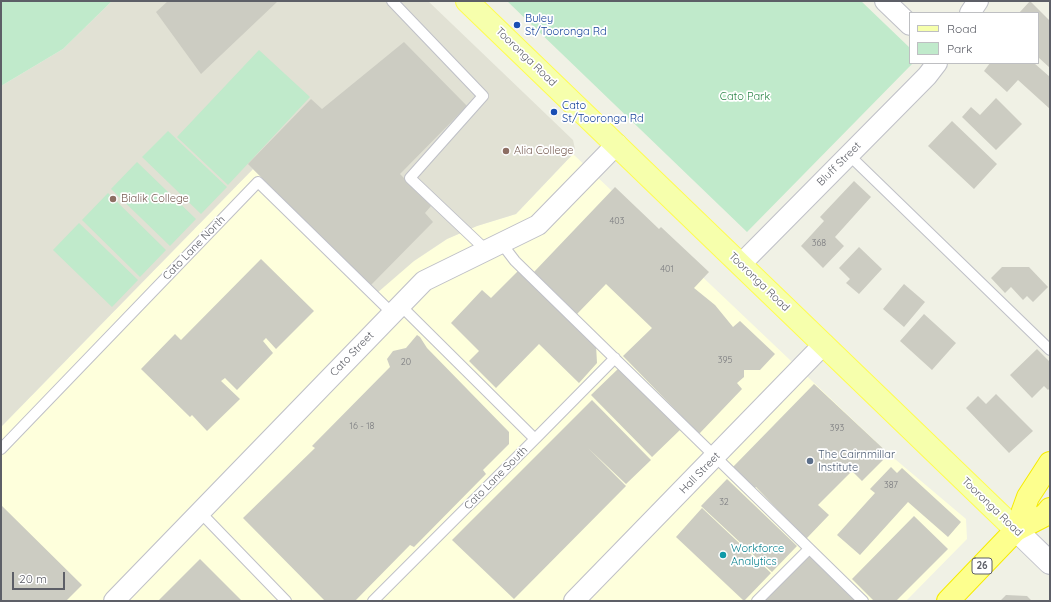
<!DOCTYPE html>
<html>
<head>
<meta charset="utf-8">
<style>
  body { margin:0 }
  #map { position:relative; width:1051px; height:602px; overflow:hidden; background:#f0f1e5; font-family:Quicksand,sans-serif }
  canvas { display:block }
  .frame { position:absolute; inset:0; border:2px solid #5d5f67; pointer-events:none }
  .legend { position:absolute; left:909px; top:12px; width:130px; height:52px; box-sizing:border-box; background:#fff; border:1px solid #bebfc2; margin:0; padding:5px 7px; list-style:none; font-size:12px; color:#5d5f67 }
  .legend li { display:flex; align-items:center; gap:8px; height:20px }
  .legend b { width:20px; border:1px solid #bebfc2 }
  .scale { position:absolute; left:12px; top:572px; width:53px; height:18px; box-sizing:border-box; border:2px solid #5d5f67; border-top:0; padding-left:5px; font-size:12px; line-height:14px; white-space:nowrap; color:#5d5f67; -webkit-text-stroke:3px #fff; paint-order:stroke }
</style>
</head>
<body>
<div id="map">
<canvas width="1051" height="602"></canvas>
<div class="frame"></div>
<ul class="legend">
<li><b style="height:5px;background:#f6ffac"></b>Road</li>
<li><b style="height:11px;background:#c0eacb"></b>Park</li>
</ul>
<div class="scale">20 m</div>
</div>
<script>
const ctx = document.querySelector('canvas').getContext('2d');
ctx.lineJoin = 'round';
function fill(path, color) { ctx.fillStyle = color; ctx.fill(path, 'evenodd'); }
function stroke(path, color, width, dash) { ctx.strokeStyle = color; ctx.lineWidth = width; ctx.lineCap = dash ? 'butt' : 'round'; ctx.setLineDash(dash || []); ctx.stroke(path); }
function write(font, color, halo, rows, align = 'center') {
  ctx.font = font + ' Quicksand,sans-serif'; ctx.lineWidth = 3.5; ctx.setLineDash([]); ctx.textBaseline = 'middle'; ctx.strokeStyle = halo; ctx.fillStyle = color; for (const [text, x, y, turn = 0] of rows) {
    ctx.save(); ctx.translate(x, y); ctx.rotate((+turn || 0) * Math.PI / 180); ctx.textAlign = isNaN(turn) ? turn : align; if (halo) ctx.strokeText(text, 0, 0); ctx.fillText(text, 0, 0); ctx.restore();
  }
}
const commercial = new Path2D(`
  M573,154L889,454L966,519L967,539L906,601H1V427L253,169L370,286L414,261L447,239L477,226L516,214Z`);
const education = new Path2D(`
  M112,1H428L573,140L575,149L573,154L516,214L477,226L447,239L414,261L377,293L253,169L1,427V86L63,49Z`);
const green = new Path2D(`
  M1,1H112L63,49L1,86Z
  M507,1H861L910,48V63H913L747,232Z
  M259,50L310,97L228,185L177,137Z
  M168,131L227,187L201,214L142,157Z
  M137,162L196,219L170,246L111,189Z
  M108,193L166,250L140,277L82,220Z
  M79,223L138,280L112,307L53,250Z`);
const building = new Path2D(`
  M168,1H278L201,74L156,12Z
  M1030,1L1050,21V68L1038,57V13H1019Z
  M404,42L467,106L400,174L431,206L425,213L433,222L370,286L248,164L311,99L322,109Z
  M990,63H1034L1050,77V109L1018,80L1007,92L984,71Z
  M996,98L1022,124L996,150L962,117L971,107L980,115Z
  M952,121L997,164L974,189L928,146Z
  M854,181L871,197L835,237L844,246L823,268L801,246L824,221L820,217Z
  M615,187L659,229L661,227L709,272L694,288L715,305L733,327L740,321L775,354L760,370H744V377L737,383L742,389L699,434L623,356L652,328L606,284L577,314L534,272Z
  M859,247L882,269L859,294L846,283L850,279L839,268Z
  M261,259L314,311L276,349L266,338L263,341L273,353L237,390L225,378L221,381L240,399L207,431L192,415L190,417L141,369L175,334L181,340Z
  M1002,267H1029L1048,287L1033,302L1027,296L1023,300L1011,287L1005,293L991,278Z
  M518,271L596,345L597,363L579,383L539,344L496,388L469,361L479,351L451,323L482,290L491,298Z
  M904,284L925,302L904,327L883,309Z
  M924,314L956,343L932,370L900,341Z
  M417,335L420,337L427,348L509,432V444L483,470L486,474L414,547L410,545L355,601H325L243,518L315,448L312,446L390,367L387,359L393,351L406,348Z
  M1037,349L1050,362V388L1048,390L1044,386L1032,398L1010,375Z
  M620,367L681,429L652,457L591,395Z
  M814,384L889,454L862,481L852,471L818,505L829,515L806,539L756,487L753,489L732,468Z
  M996,394L1033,431L1009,453L966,408L978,396L986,404Z
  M592,400L651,460L626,484L588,448L626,486L514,599L452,540Z
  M891,467L897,473L902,468L961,522L948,537L908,502L860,555L837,535L875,493L870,489Z
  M727,479L797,546L772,572L701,506Z
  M1,505L82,585L66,601H1Z
  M702,508L771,573L744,601L676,537Z
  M914,516L948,549L896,601H874L852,579Z
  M807,553L857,601H760Z
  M200,559L242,601H158Z
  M1006,595L1027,596L1032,601H1000Z`);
const lane = new Path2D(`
  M392,1L483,96L410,178L487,251
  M849,155L1050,350
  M502,244L515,261L863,601
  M535,439L615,358
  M1,449L258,182L392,313
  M200,512L286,601
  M373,601L535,439L400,305
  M757,601L809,549`);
const street = new Path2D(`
  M885,1L910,25
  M970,13L978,1
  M740,265L927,76L937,63
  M114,601L424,281L538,225L617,144
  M574,601L824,344`);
const secondary = new Path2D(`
  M1016,530L1050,563`);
const primary = new Path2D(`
  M467,1L1016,530`);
const highway = new Path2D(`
  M1016,530L1028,497L1050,463
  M948,601L1016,530L1045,515L1050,509`);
const markers = [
  [517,25,4,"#1a4fb4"],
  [554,112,4,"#1a4fb4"],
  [506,151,4,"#8d6e63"],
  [113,199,4,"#8d6e63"],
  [810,461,4,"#5c6f8a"],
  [723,555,4,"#0f9aa8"]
];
const numberNames = [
  ["403",617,221],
  ["368",819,243],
  ["401",667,269],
  ["395",725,360],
  ["20",406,362],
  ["16 - 18",362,426],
  ["393",837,428],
  ["387",891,485],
  ["32",724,502]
];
const shields = [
  [982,566,20]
];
const shieldNames = [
  ["26",982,566]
];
const transitNames = [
  ["Buley",525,19],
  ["St/Tooronga Rd",525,32],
  ["Cato",562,106],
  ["St/Tooronga Rd",562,119]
];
const streetNames = [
  ["Tooronga Road",526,57,44],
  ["Bluff Street",839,164,-45],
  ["Cato Lane North",194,248,-46],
  ["Tooronga Road",759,282,44],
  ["Cato Street",352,354,-46],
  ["Hall Street",700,473,-46],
  ["Cato Lane South",496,478,-45],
  ["Tooronga Road",992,507,44]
];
const parkNames = [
  ["Cato Park",745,97]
];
const educationNames = [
  ["Alia College",514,151],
  ["Bialik College",121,199]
];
const serviceNames = [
  ["The Cairnmillar",818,455],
  ["Institute",818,468]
];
const cultureNames = [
  ["Workforce",731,549],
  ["Analytics",731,562]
];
fill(commercial, '#feffdc');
fill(education, '#e1e1d4');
fill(green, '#c0eacb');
fill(building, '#ccccc2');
stroke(lane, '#bfc0c7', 12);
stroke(street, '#bfc0c7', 22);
stroke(secondary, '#c0c1c9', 24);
stroke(primary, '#fffd50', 24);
stroke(highway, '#f6ec00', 24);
stroke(lane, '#fff', 10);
stroke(street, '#fff', 20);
stroke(secondary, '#fff', 22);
stroke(primary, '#f6ffac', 22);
stroke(highway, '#fdff8e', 22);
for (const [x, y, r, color] of markers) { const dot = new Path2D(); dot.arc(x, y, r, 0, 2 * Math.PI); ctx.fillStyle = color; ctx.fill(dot); stroke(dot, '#fff', 1.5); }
write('9px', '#797a7e', null, numberNames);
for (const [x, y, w] of shields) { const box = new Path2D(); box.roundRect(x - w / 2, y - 8, w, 16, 3); ctx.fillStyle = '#fff'; ctx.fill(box); stroke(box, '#5d5f67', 1); }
write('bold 10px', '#5d5f67', null, shieldNames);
write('11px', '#164399', '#fff', transitNames, 'left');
write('11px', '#5d5f67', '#fff', streetNames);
write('11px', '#2d8649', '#fff', parkNames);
write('11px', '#785e54', '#fff', educationNames, 'left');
write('11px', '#4e5e75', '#fff', serviceNames, 'left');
write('11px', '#0d838f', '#fff', cultureNames, 'left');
</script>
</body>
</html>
